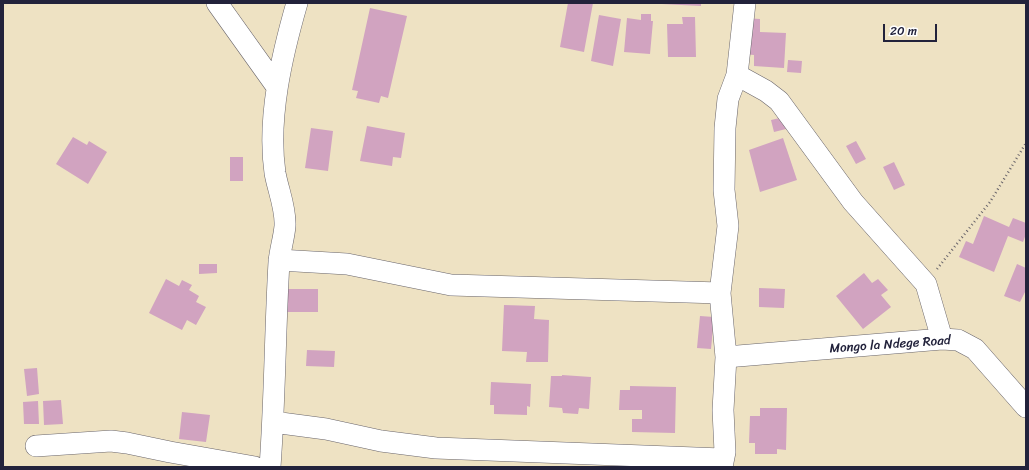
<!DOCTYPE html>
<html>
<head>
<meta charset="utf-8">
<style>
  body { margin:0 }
  #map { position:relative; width:1029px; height:470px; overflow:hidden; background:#eee2c3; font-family:Sriracha,sans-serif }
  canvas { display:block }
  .frame { position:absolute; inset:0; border:4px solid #22223b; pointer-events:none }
  .scale { position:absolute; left:883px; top:24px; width:54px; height:18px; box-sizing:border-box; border:2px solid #22223b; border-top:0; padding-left:5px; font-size:12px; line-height:14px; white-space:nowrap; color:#22223b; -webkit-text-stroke:3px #fff; paint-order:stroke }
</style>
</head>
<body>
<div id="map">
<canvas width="1029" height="470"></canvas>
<div class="frame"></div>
<div class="scale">20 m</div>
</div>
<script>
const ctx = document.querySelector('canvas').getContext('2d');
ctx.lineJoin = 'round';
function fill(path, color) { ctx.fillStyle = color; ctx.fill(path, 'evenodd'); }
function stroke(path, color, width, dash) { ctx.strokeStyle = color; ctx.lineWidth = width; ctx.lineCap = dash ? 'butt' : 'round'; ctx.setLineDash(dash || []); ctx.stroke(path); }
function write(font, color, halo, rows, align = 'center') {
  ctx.font = font + ' Sriracha,sans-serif'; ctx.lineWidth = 4; ctx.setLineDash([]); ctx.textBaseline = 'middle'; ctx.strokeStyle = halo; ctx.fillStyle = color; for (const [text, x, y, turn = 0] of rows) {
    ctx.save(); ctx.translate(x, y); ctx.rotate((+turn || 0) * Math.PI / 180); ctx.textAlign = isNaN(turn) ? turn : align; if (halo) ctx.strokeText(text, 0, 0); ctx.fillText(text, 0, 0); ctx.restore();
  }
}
const building = new Path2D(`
  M568,3H593L584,52L560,47Z
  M642,3H701V6Z
  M370,8L407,16L388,98L381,96L379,103L356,98L358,91L352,90Z
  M641,14H651V21H653L650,54L624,52L627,18L641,20Z
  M599,15L621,19L613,66L591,61Z
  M682,17H695L696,57H668L667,24H683Z
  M744,18L760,19V32L786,33L784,68L754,66V55L742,54Z
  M788,60L802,61L801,73L787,72Z
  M784,117L786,129L774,132L771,120Z
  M367,126L405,133L401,158L393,157L392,166L360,161Z
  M311,128L333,131L328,171L305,168Z
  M73,137L87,145L89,141L107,152L88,184L56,164Z
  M783,138L797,180L760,192L749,150Z
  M856,141L866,159L856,164L846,146Z
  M230,157H243V181H230Z
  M894,162L905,185L894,190L883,167Z
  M984,216L1009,227L1013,218L1026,223V234L1023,242L1008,236L994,272L959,257L966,241L973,244Z
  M199,264H217V273L199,274Z
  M1017,264L1026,268V290L1020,302L1004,296Z
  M864,273L872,283L878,279L888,290L881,295L891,307L863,329L836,296Z
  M166,279L179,286L182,280L192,285L189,290L199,296L196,302L206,307L196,325L187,320L182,330L149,313Z
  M759,288L785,289L784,308L759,307Z
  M286,289H318V312H286Z
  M504,305L535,306L534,319L549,320L548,362H526L527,352L502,351Z
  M700,316L714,317L711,349L697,348Z
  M307,350L335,351L334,367L306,366Z
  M37,368L39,394L27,396L24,369Z
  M562,375L591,377L589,409L579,408L578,414L563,413L562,408L549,407L551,376H562Z
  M491,382L531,384L530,407L527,406V415L494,414V405H490Z
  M630,386L676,387L675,433L632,432V419H642V410H619L620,390H630Z
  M61,400L63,424L44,425L43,401Z
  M38,401L39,424H24L23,402Z
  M760,408H787L786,450L777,449V454H755V443H749L750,416H760Z
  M182,412L210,415L206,442L179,439Z`);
const path = new Path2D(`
  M937,269L990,202L1026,143`);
const minor = new Path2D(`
  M217,3L277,87
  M737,75L766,91L779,101L853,202L926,284L942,339
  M279,260L347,264L451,285L720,293
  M726,357L942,339L958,340L975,349L1026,407
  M273,422L326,429L381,441L436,448L722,459
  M36,446L111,441L127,443L170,452L255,467
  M270,467C275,399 275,330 279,262C280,250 284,238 285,226C286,208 278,190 275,173C267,118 282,55 297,3
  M722,467L725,452L723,410L726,357L720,293L728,226L724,190L725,128L728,99L737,75L745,3`);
const streetNames = [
  ["Mongo la Ndege Road",890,345,-4]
];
fill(building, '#d1a3c0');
stroke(minor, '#69656b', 22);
stroke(path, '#69656b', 2.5, [1, 3]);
stroke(minor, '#fff', 21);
write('13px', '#22223b', '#fff', streetNames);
</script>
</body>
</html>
